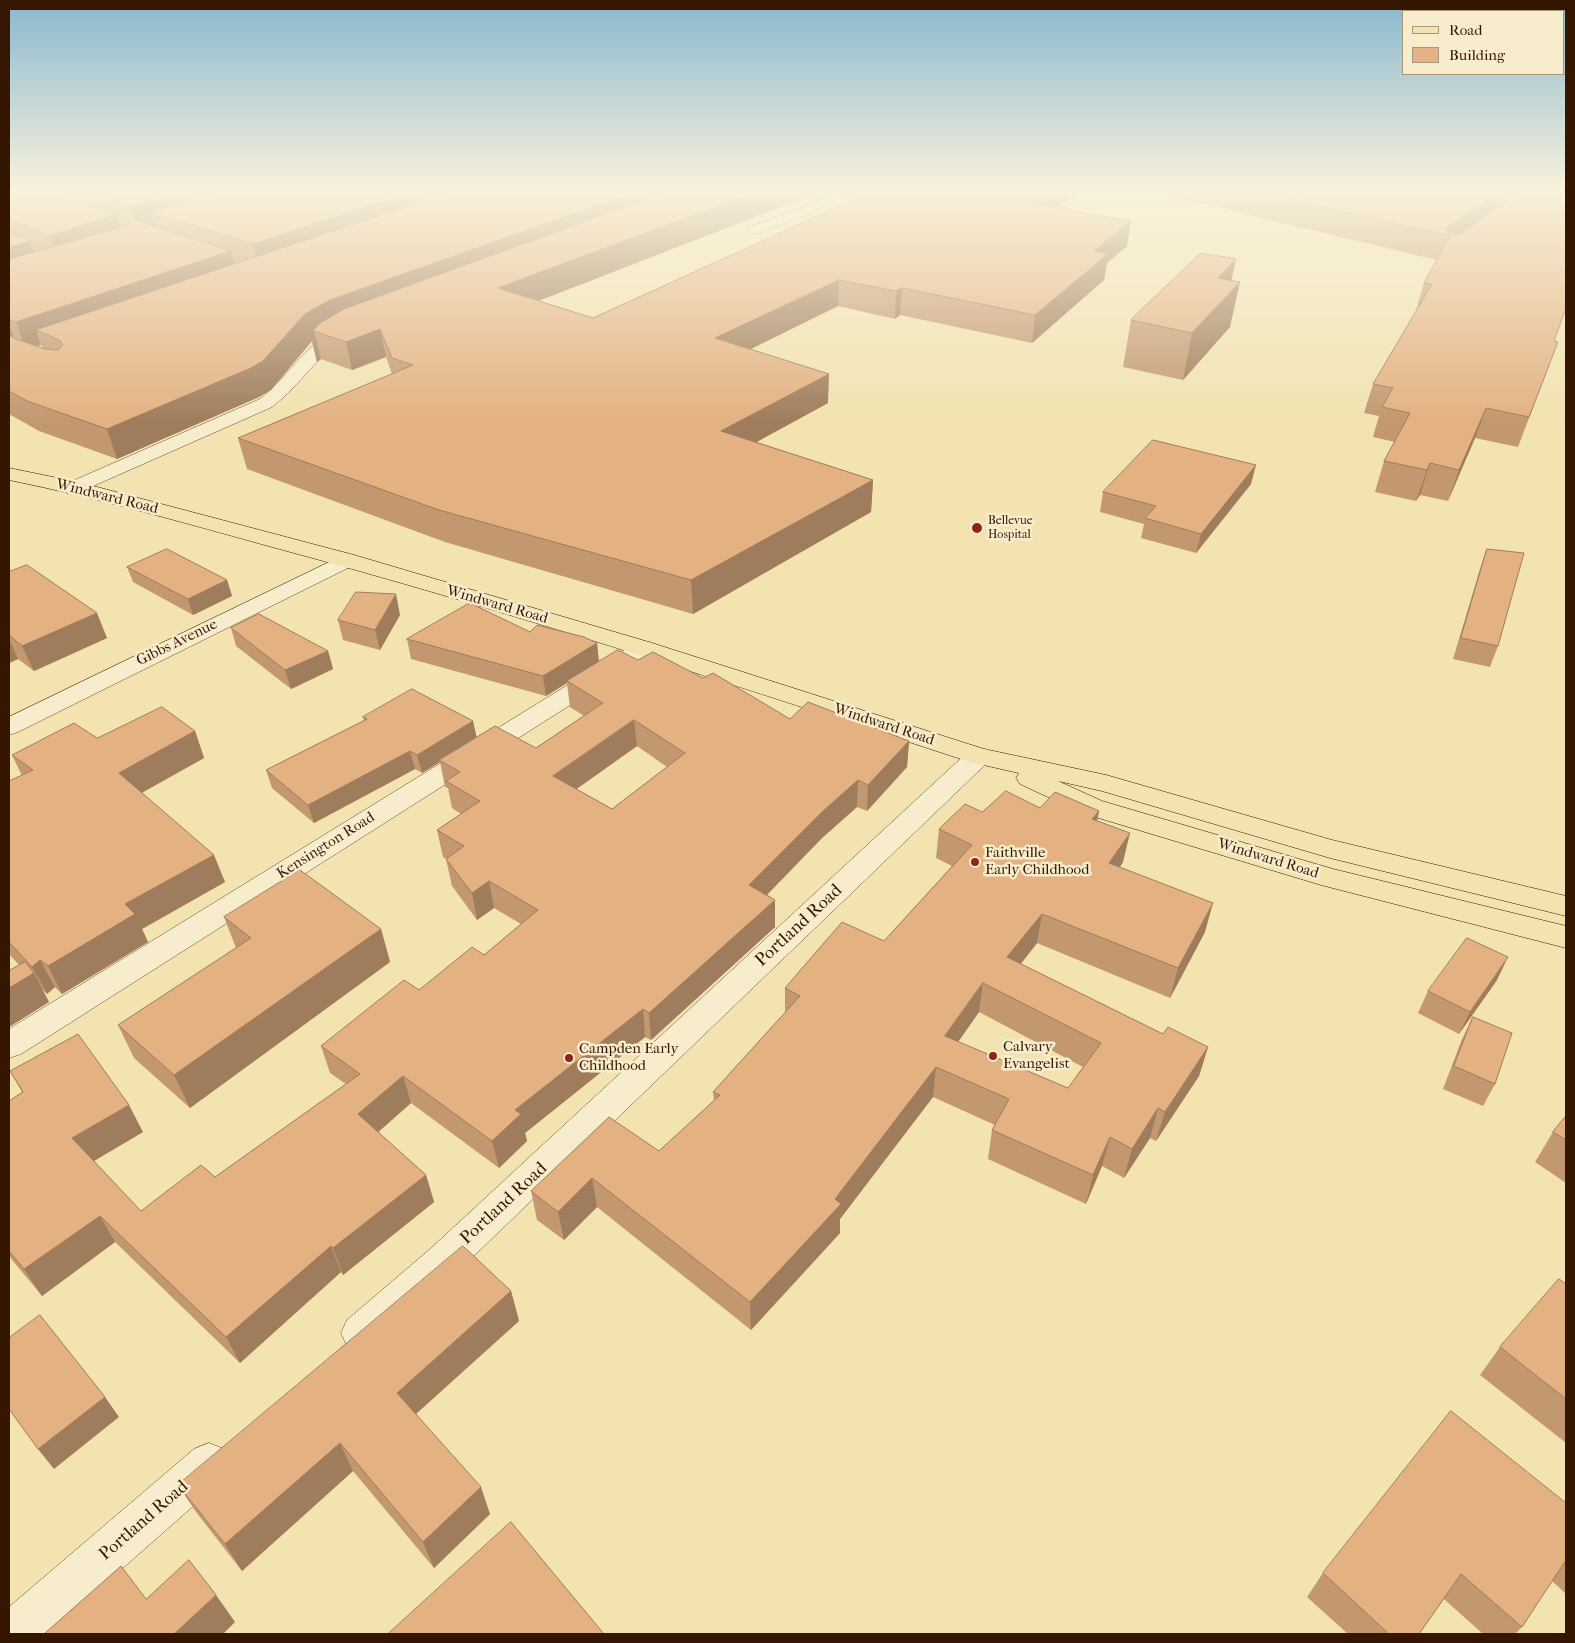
<!DOCTYPE html>
<html>
<head>
<meta charset="utf-8">
<style>
  body { margin:0 }
  #map { position:relative; width:1575px; height:1643px; overflow:hidden; background:#f2e3b1; font-family:"IM FELL French Canon",serif }
  canvas { display:block }
  .frame { position:absolute; inset:0; border:10px solid #351701; pointer-events:none }
  .legend { position:absolute; left:1402px; top:10px; width:162px; height:65px; box-sizing:border-box; background:#f7edcc; border:1px solid #a9977b; margin:0; padding:6px 9px; list-style:none; font-size:15px; color:#351701 }
  .legend li { display:flex; align-items:center; gap:10px; height:25px }
  .legend b { width:25px; border:1px solid #a9977b }
</style>
</head>
<body>
<div id="map">
<canvas width="1575" height="1643"></canvas>
<div class="frame"></div>
<ul class="legend">
<li><b style="height:6px;background:#f2e3b1"></b>Road</li>
<li><b style="height:14px;background:#e3b182"></b>Building</li>
</ul>
</div>
<script>
const ctx = document.querySelector('canvas').getContext('2d');
ctx.lineJoin = 'round';
function stroke(path, color, width, dash) { ctx.strokeStyle = color; ctx.lineWidth = width; ctx.lineCap = dash ? 'butt' : 'round'; ctx.setLineDash(dash || []); ctx.stroke(path); }
function fill(path, color) { ctx.fillStyle = color; ctx.fill(path, 'evenodd'); }
function write(font, color, halo, rows, align = 'center') {
  ctx.font = font + ' "IM FELL French Canon",serif'; ctx.lineWidth = 5; ctx.setLineDash([]); ctx.textBaseline = 'middle'; ctx.strokeStyle = halo; ctx.fillStyle = color; for (const [text, x, y, turn = 0] of rows) {
    ctx.save(); ctx.translate(x, y); ctx.rotate((+turn || 0) * Math.PI / 180); ctx.textAlign = isNaN(turn) ? turn : align; if (halo) ctx.strokeText(text, 0, 0); ctx.fillText(text, 0, 0); ctx.restore();
  }
}
const minor = new Path2D(`
  M843,192H862L760,233L755,234L748,230L750,227Z
  M345,327L353,332L351,335C318,353 301,385 272,407L82,491H68L65,487L68,483L260,399C289,378 309,336 345,327Z
  M346,554L354,555L357,560L354,565L18,732L9,735V717Z
  M644,641L652,643L656,648L652,653L21,1054L9,1058V1029L636,643Z
  M979,748L988,750L992,756L988,762L455,1274L375,1346L361,1351L347,1346L341,1333L347,1320L429,1250L970,750Z
  M209,1443L224,1449L230,1464L224,1479L48,1634H9V1607L194,1449Z`);
const major = new Path2D(`
  M9,468L82,483L354,555L652,643L984,749L1106,775L1332,840L1566,896V916L1330,858L1102,791L1058,781L1102,801L1333,869L1566,926V948L1321,885L1082,813L1020,784L1016,778L1019,773L970,762C738,686 507,610 272,547C185,523 98,498 9,480Z`);
const wall = new Path2D(`
  M9,192H819L538,301L593,318L858,198V192H1078L1057,208L1127,246L1107,263L1104,280L1032,343L900,315L895,319L838,306L751,349L828,403L756,442L873,480L871,512L693,614L445,542L247,469L238,438L392,374L386,357L352,370L321,359L317,362L312,341L271,390L259,397L117,459L39,431L9,414ZM41,345L43,348L37,346Z
  M1156,192H1566L1554,341L1558,342L1518,447L1475,438L1448,501L1420,495L1416,501L1375,492L1384,461L1395,442L1373,437L1379,416L1364,413L1373,384L1417,310H1416L1424,283L1437,260L1245,214V213Z
  M1232,280L1230,327L1183,380L1123,367L1131,320Z
  M1251,484L1196,553L1141,538L1144,524L1100,512L1103,492Z
  M1487,549L1498,646L1490,667L1453,659L1480,569Z
  M127,567L227,580L232,596L193,615L133,582Z
  M9,572L107,638L34,671L18,659L9,663Z
  M400,615L380,650L343,640L338,620Z
  M231,628L328,651L333,669L291,689L236,646Z
  M530,632L597,643L599,662L638,660L703,678L790,719L909,741L907,767L867,811L857,807L822,838L767,895L775,900V927L651,1040L645,1037L525,1133L527,1141L499,1168L411,1103L378,1132L426,1175L434,1202L343,1275L341,1272L240,1363L115,1242L42,1296L9,1256V1101L22,1092L10,1071L143,1132L94,1161L141,1211L215,1177L346,1084L330,1073L321,1046L419,990L484,955L521,924L494,908L477,920L452,886L446,859L443,857L437,830L461,814L452,808L448,788L445,787L440,762L422,773L415,769L314,823L272,788L266,770L364,721L363,717L473,721L476,737L536,748L584,716L570,707L567,683L546,696L411,659L407,639ZM637,746L667,767L612,809L576,789Z
  M195,731L204,758L142,793L225,882L142,929L148,942L62,994L55,987L47,994L42,989L49,1002L9,1027V971L19,965L9,954V781L22,776L12,755L97,738Z
  M1040,808L1099,811L1097,821L1123,862L1120,867L1205,932L1170,998L1037,943L1021,964L1163,1034L1208,1047L1199,1076L1156,1141L1150,1138L1124,1178L1102,1166L1086,1204L988,1159L992,1130L995,1125L933,1097L840,1219V1233L751,1330L597,1207L564,1240L537,1220L531,1191L659,1151L714,1101L713,1092L785,1013V988L884,941L952,866L936,858L939,829L982,812ZM979,1012L1083,1067L1068,1088L958,1042Z
  M224,917L381,929L390,962L190,1108L134,1058L118,1025L236,948Z
  M1497,980L1459,1034L1418,1013L1428,991Z
  M1473,1017L1495,1084L1483,1106L1443,1089L1462,1039Z
  M1566,1116V1183L1535,1162L1553,1132Z
  M1566,1284V1443L1480,1375L1500,1347Z
  M511,1291L519,1321L416,1414L490,1514L434,1568L353,1471L242,1571L196,1512L178,1485Z
  M1566,1503V1594L1552,1581L1522,1627L1515,1634H1483L1444,1599L1419,1634H1348L1307,1597L1323,1573Z`);
const shadedWall = new Path2D(`
  M180,192H265L151,212L155,226L138,231L131,207Z
  M411,192H486L259,270L253,244Z
  M635,192H702L314,331L321,359L317,362L312,341L271,390L259,397L117,459L107,429L330,300Z
  M756,192H819L502,315L498,288Z
  M1048,192H1078L1029,228L1032,204Z
  M1303,192H1335L1315,205L1294,200L1295,197Z
  M1499,192H1526L1447,247L1450,236L1446,228Z
  M116,214L124,239L59,261L50,236Z
  M1131,221L1127,246L1107,263L1104,280L1032,343L1035,315L1094,251Z
  M30,241L39,267L9,276V247Z
  M231,251L238,277L36,330L41,345L26,350L16,322Z
  M1236,259L1229,293L1240,282L1230,327L1183,380L1192,333L1218,278Z
  M839,280L838,306L716,366L715,338Z
  M902,288L900,315L895,319L896,291Z
  M9,324L18,347L9,351Z
  M380,329L386,357L352,370L346,342Z
  M829,374L828,403L722,461L721,431Z
  M1486,408L1475,438L1448,501L1459,470Z
  M1430,463L1420,495L1416,501L1427,470Z
  M1256,465L1251,484L1196,553L1201,534Z
  M873,480L871,512L693,614L691,580Z
  M227,580L232,596L193,615L188,599Z
  M396,594L400,615L380,650L375,630Z
  M97,613L107,638L34,671L22,646Z
  M9,639L18,659L9,663Z
  M597,643L599,664L567,681V683L546,696L543,676Z
  M328,651L333,669L291,689L285,670Z
  M634,720L637,746L557,803L553,776Z
  M473,721L477,739L439,760L440,762L422,773L417,755Z
  M195,731L204,758L130,799L119,773Z
  M909,741L907,767L867,811L868,785Z
  M410,751L415,769L314,823L308,805Z
  M858,780L857,807L822,838L750,912L749,885L822,812Z
  M1099,811L1093,840L1092,819Z
  M1130,833L1123,862L1103,892L1109,863Z
  M214,855L225,882L142,929L148,942L62,994L48,966L125,904Z
  M489,881L494,908L477,920L472,893Z
  M775,900V927L651,1040L649,1013Z
  M1213,903L1205,932L1170,998L1178,968Z
  M1042,914L1037,943L1003,986L1007,957Z
  M381,929L390,962L190,1108L174,1075Z
  M1508,957L1497,980L1459,1034L1470,1012Z
  M40,960L55,987L47,994L32,967Z
  M34,973L49,1002L9,1027V988Z
  M983,983L979,1012L941,1066L945,1036Z
  M643,1009L645,1037L525,1133L527,1141L499,1168L492,1141L515,1110Z
  M1208,1047L1199,1076L1156,1141L1165,1112Z
  M936,1067L933,1097L840,1219V1233L751,1330L750,1302L835,1199Z
  M403,1076L411,1103L367,1142L358,1114Z
  M129,1105L143,1132L87,1165L72,1138Z
  M1158,1108L1150,1138L1124,1178L1132,1149Z
  M1110,1137L1102,1166L1086,1204L1093,1175Z
  M426,1175L434,1202L343,1275L333,1248Z
  M592,1178L597,1207L564,1240L558,1212Z
  M100,1216L115,1242L42,1296L24,1269Z
  M331,1246L341,1272L240,1363L226,1337Z
  M511,1291L519,1321L408,1421L397,1393Z
  M105,1397L119,1417L54,1469L38,1449Z
  M340,1443L353,1471L242,1571L225,1544Z
  M481,1487L490,1514L434,1568L423,1542Z
  M216,1595L235,1622L223,1634H174Z`);
const building = new Path2D(`
  M9,192H47L116,214L50,236L9,219Z
  M86,192H180L131,207Z
  M221,192H411L253,244L151,212Z
  M451,192H635L330,300L305,314L263,361L251,368L107,429L27,401L9,391V335L16,339L45,349L58,350L63,345L59,340L36,330Z
  M667,192H756L498,288L593,318L868,193L867,192H1048L1032,204L1131,221L1094,251L1108,254L1035,315L902,288L896,291L839,280L715,338L829,374L721,431L873,480L691,580L439,510L238,438L413,365L392,358L380,329L346,342L314,331L310,334L320,323L344,309Z
  M1258,192H1303L1295,197L1303,202L1310,201L1325,192H1499L1446,228L1450,234H1460L1521,192H1566V308L1554,341L1558,342L1529,417L1486,408L1459,470L1430,463L1427,470L1384,461L1410,413L1382,407L1393,388L1373,384L1432,284L1424,283L1450,236Z
  M135,220L231,251L16,322L9,320V259L126,226Z
  M9,232L30,241L9,247Z
  M1201,253L1236,259L1218,278L1240,282L1192,333L1131,320Z
  M1153,440L1256,465L1201,534L1145,518L1156,506L1103,492Z
  M167,549L227,580L188,599L127,567Z
  M1487,549L1524,553L1498,646L1461,638Z
  M27,565L97,613L22,646L9,635V572Z
  M356,592L396,594L375,630L338,620Z
  M470,603L530,632L537,625L584,637L597,643L543,676L407,639Z
  M259,614L328,651L285,670L231,628Z
  M618,650L638,660L653,652L703,678L713,673L790,719L808,702L909,741L868,785L858,780L822,812L749,885L775,900L649,1013L643,1009L515,1110L521,1114L492,1141L403,1076L358,1114L426,1175L333,1248L331,1246L226,1337L100,1216L24,1269L9,1251V1101L23,1092L10,1071L78,1034L129,1105L72,1138L141,1211L201,1165L215,1177L360,1074L321,1046L404,980L419,990L472,947L484,955L538,910L489,881L472,893L446,859L464,846L437,830L480,801L446,781L460,772L439,760L495,726L536,748L603,703L567,681ZM634,720L685,753L612,809L553,776Z
  M412,689L473,721L417,755L410,751L308,805L266,770L367,719L363,717Z
  M162,707L195,731L119,773L214,855L125,904L135,914L48,966L40,960L32,967L9,942V781L33,770L12,755L74,723L97,738Z
  M1006,791L1040,808L1055,792L1099,811L1092,819L1130,833L1109,863L1213,903L1178,968L1042,914L1007,957L1163,1034L1168,1027L1208,1047L1165,1112L1158,1108L1132,1149L1110,1137L1093,1175L992,1130L1009,1099L936,1067L835,1199L841,1204L750,1302L592,1178L558,1212L531,1191L609,1117L659,1151L720,1095L713,1092L800,996L785,988L842,922L884,941L972,845L939,829L965,804L982,812ZM983,983L1101,1043L1068,1088L945,1036Z
  M300,870L381,929L174,1075L118,1025L251,938L224,917Z
  M1467,938L1508,957L1470,1012L1428,991Z
  M25,962L34,973L9,988V971Z
  M1473,1017L1512,1033L1495,1084L1454,1066Z
  M1566,1116V1140L1553,1132Z
  M463,1246L511,1291L397,1393L481,1487L423,1542L340,1443L225,1544L178,1485Z
  M1559,1279L1566,1284V1399L1500,1347Z
  M40,1315L105,1397L38,1449L9,1409V1338Z
  M1451,1411L1566,1503V1560L1522,1627L1461,1574L1419,1634H1389L1323,1573Z
  M511,1522L604,1634H388Z
  M189,1560L216,1595L174,1634H44L121,1566L146,1599Z`);
const markers = [
  [977,528,6,"#8f2418"],
  [975,862,5,"#8f2418"],
  [993,1056,5,"#8f2418"],
  [569,1058,5,"#8f2418"]
];
const farPoinames = [
  ["Bellevue",988,521],
  ["Hospital",988,535]
];
const streetNames = [
  ["Windward Road",107,497,14],
  ["Windward Road",497,605,16],
  ["Gibbs Avenue",177,643,-26],
  ["Windward Road",884,725,18],
  ["Kensington Road",326,846,-32],
  ["Windward Road",1268,859,17]
];
const poiNames = [
  ["Faithville",985,853],
  ["Early Childhood",985,870],
  ["Calvary",1003,1047],
  ["Evangelist",1003,1064],
  ["Campden Early",579,1049],
  ["Childhood",579,1066]
];
const nearStreetnames = [
  ["Portland Road",799,926,-43],
  ["Portland Road",504,1204,-43],
  ["Portland Road",144,1521,-41]
];
stroke(minor, '#644a2d', 1);
stroke(major, '#351701', 1);
fill(minor, '#f7edcc');
fill(major, '#f2e3b1');
fill(wall, '#c39870');
fill(shadedWall, '#9f7c5b');
fill(building, '#e3b182');
stroke(building, '#9f7c5b', 1);
const sky = ctx.createLinearGradient(0, 0, 0, 422);
sky.addColorStop(0, '#89b8cf');
sky.addColorStop(0.45, '#f9f2dc');
sky.addColorStop(1, '#f9f2dc00');
ctx.fillStyle = sky;
ctx.fillRect(0, 0, 1575, 422);
for (const [x, y, r, color] of markers) { const dot = new Path2D(); dot.arc(x, y, r, 0, 2 * Math.PI); ctx.fillStyle = color; ctx.fill(dot); stroke(dot, '#f7edcc', 2); }
write('12px', '#351701', '#f7edcc', farPoinames, 'left');
write('15px', '#351701', '#f7edcc', streetNames);
write('15px', '#351701', '#f7edcc', poiNames, 'left');
write('18px', '#351701', '#f7edcc', nearStreetnames);
</script>
</body>
</html>
